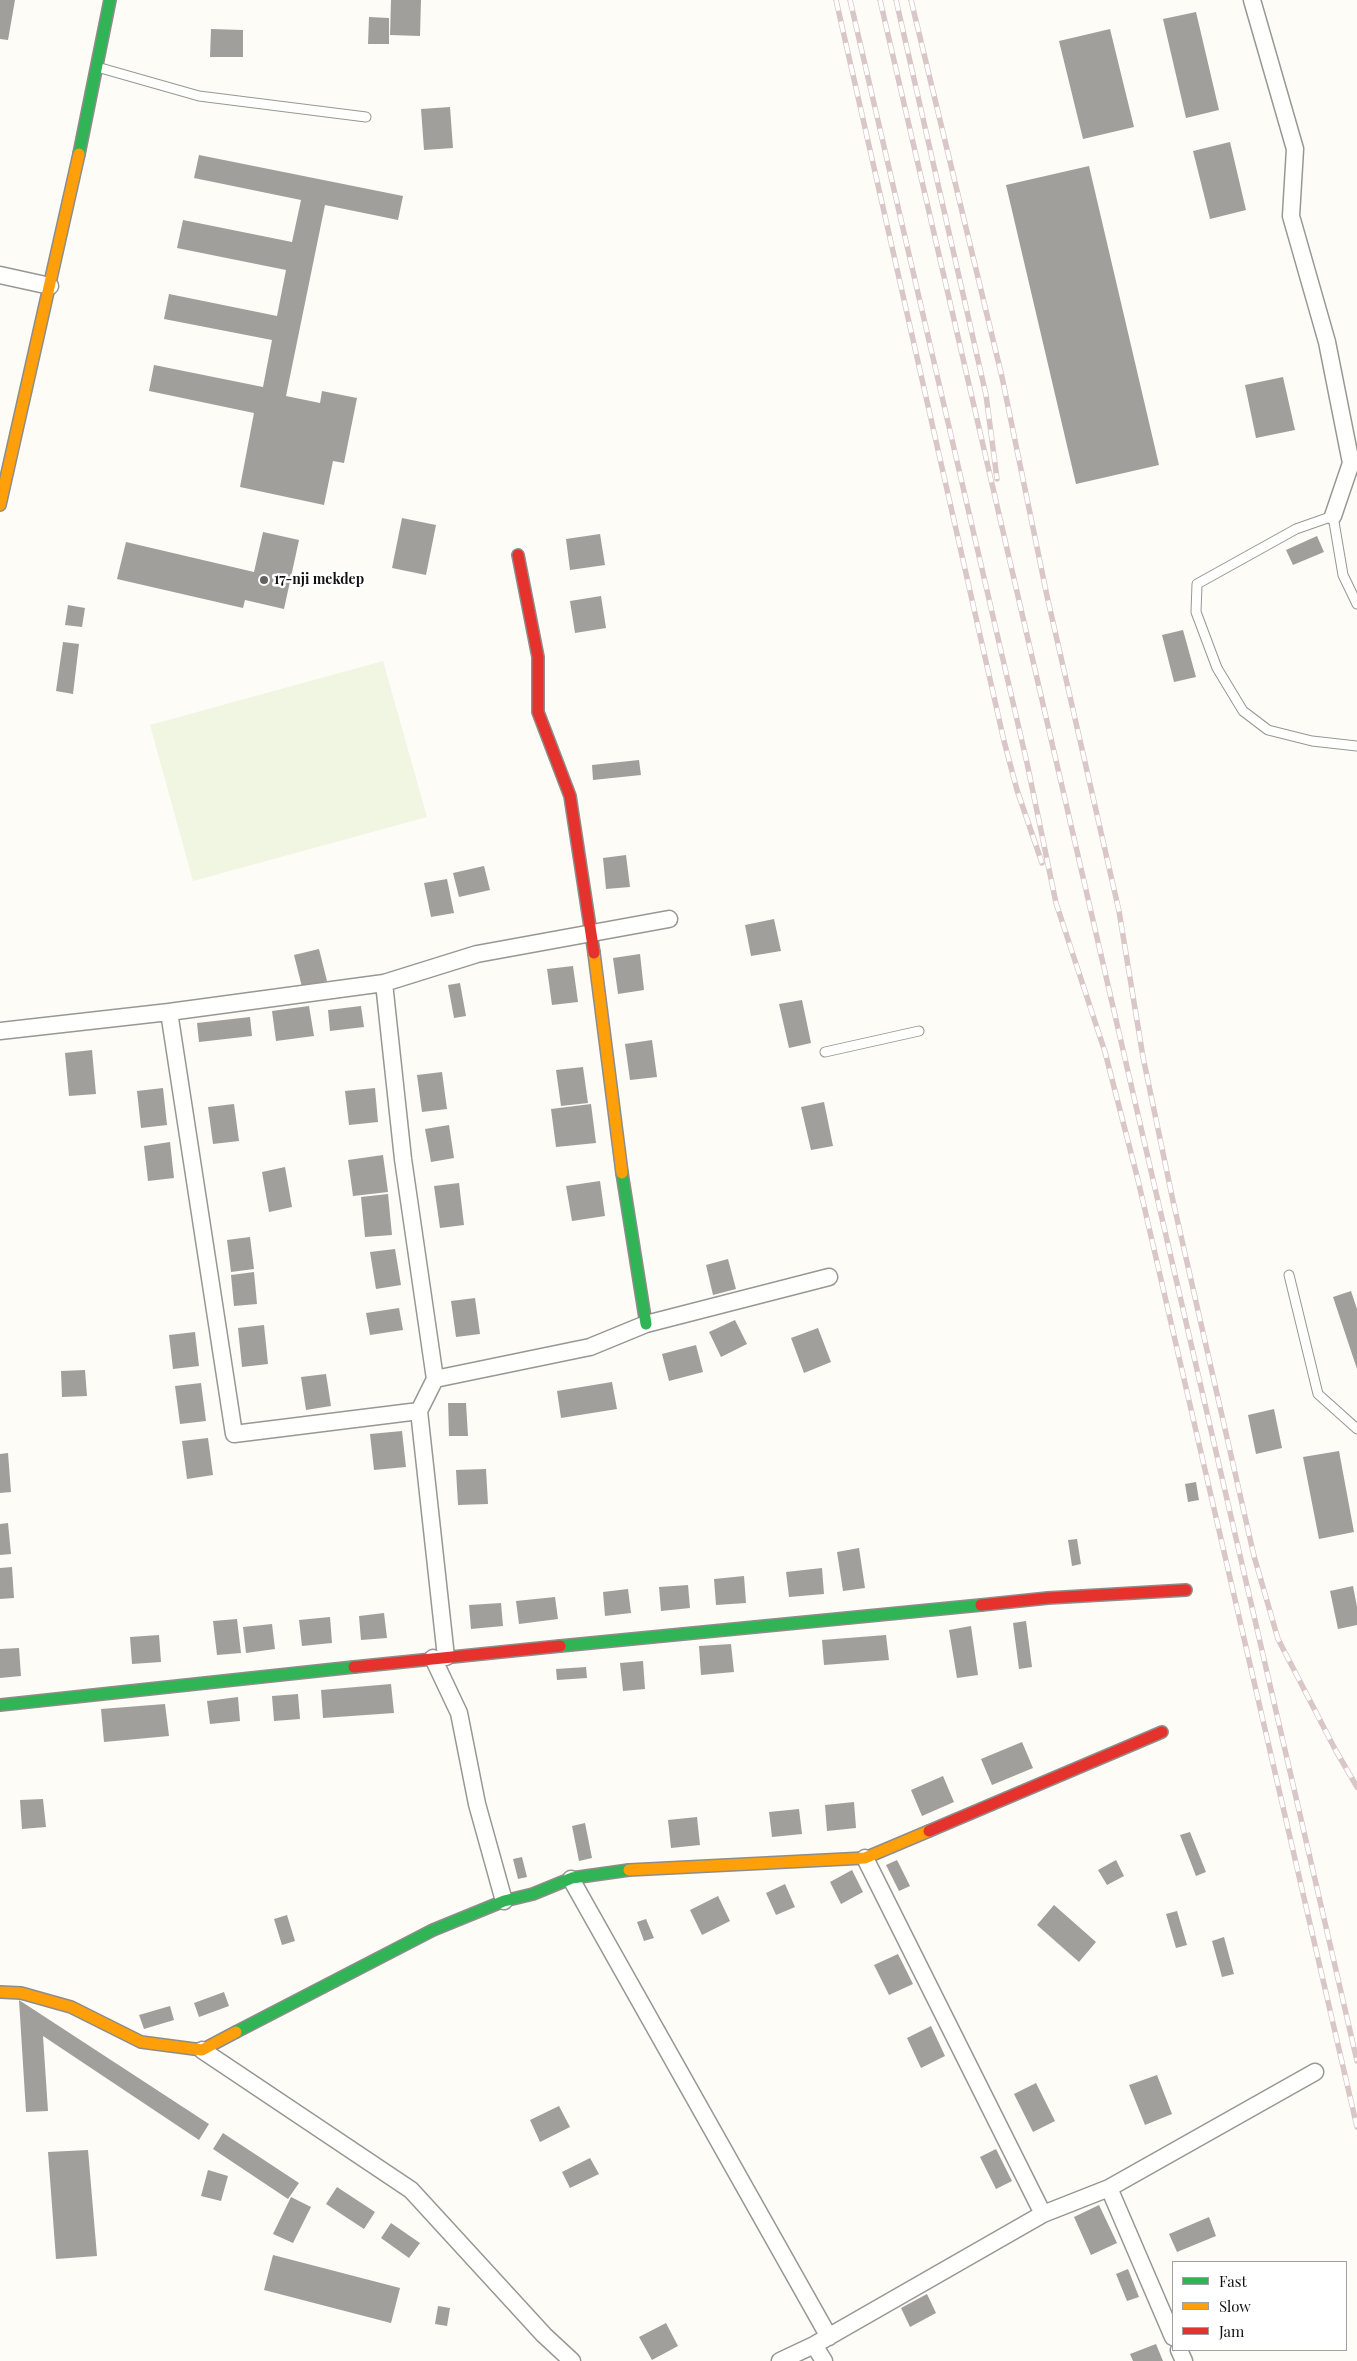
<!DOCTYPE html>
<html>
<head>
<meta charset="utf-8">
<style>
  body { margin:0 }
  #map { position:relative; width:1357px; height:2361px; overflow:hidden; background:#fdfcf7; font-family:"Playfair Display",serif }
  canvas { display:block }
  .legend { position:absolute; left:1172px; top:2261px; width:175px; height:90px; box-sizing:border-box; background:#fff; border:1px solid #a0a0a0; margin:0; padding:6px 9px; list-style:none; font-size:15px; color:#111 }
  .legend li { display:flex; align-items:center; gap:10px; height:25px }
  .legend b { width:25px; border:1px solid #a0a0a0 }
</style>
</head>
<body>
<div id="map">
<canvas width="1357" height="2361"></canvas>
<ul class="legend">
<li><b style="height:6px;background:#30b455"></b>Fast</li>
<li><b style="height:6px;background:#ff9f0a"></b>Slow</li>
<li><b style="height:6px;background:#e5322d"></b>Jam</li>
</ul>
</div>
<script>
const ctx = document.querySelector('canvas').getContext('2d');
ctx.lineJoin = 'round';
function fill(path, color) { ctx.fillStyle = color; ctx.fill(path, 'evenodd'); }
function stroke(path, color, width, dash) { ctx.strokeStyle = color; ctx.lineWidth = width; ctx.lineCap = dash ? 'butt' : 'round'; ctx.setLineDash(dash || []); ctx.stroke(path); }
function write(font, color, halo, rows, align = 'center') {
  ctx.font = font + ' "Playfair Display",serif'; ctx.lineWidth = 5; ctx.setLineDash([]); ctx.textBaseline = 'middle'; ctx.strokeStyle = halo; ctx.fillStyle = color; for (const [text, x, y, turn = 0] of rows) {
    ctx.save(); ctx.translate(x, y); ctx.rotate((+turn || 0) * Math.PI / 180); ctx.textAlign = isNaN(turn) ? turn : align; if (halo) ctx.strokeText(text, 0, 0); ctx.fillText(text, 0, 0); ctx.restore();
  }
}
const pitch = new Path2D(`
  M383,661L427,817L193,881L150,725Z`);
const building = new Path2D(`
  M0,0H15L8,40L0,39Z
  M391,0H421L420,36L390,35Z
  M1196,12L1219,110L1186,118L1163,19Z
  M369,17L389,18V44H368Z
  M211,29L243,30V57H210Z
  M1110,29L1134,127L1083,139L1059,41Z
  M450,107L453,148L424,150L421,109Z
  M1230,142L1246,210L1210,219L1193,151Z
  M199,155L403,196L398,220L325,205L286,396L320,403L322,391L357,398L344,463L333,461L324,505L240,487L254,413L149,391L154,365L263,387L272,340L164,319L169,294L277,316L286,270L177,248L183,220L292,242L301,200L194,178Z
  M1089,166L1159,465L1076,484L1006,185Z
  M1283,377L1295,430L1256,438L1245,385Z
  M402,518L436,525L426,575L392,568Z
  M263,532L299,540L284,609L245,600L243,608L117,579L126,542L254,572Z
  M600,534L605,565L570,570L566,539Z
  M1317,536L1324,552L1293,565L1286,550Z
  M601,596L606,628L575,633L570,601Z
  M68,605L85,608L82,627L65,625Z
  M1183,630L1196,677L1174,682L1162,635Z
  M63,642L79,644L73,694L56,691Z
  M639,760L641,775L593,780L592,765Z
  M626,855L630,887L606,889L603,858Z
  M484,866L490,890L459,897L453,873Z
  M447,879L454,913L431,917L424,883Z
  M774,919L781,951L751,956L745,925Z
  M319,949L327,981L302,987L294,955Z
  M640,954L644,990L618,994L613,958Z
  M573,966L578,1002L552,1005L547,969Z
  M460,983L466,1016L454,1018L448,985Z
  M802,1000L811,1043L789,1048L779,1004Z
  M309,1006L314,1036L276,1041L272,1011Z
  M361,1006L364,1027L330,1031L328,1010Z
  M250,1017L252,1036L199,1042L197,1023Z
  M652,1040L657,1077L630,1080L625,1044Z
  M92,1050L96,1094L69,1096L65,1053Z
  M583,1067L588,1103L561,1106L556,1070Z
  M442,1072L447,1109L422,1112L417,1075Z
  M163,1088L167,1125L141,1128L137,1091Z
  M375,1088L378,1122L349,1125L345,1091Z
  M824,1102L833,1146L811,1150L801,1107Z
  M234,1104L239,1141L213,1144L208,1107Z
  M591,1104L596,1143L556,1147L551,1109Z
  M449,1125L454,1158L431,1162L425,1129Z
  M170,1142L174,1178L148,1181L144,1146Z
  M383,1155L388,1192L353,1196L348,1160Z
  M285,1167L292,1207L269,1212L262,1172Z
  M600,1181L605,1216L572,1221L566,1186Z
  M459,1183L464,1225L440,1228L434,1186Z
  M388,1194L392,1235L365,1237L361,1197Z
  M250,1237L254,1269L231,1272L227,1240Z
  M395,1249L401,1285L376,1289L370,1252Z
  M728,1259L736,1289L713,1295L706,1265Z
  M254,1272L257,1304L234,1306L231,1275Z
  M1351,1291L1357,1309V1369L1333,1297Z
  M475,1298L480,1334L456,1337L451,1301Z
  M399,1308L403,1330L370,1335L366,1313Z
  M735,1320L747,1344L721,1357L709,1332Z
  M264,1325L268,1364L242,1367L238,1328Z
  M818,1328L831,1362L804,1373L791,1338Z
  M195,1332L199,1366L173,1369L169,1335Z
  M696,1345L703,1372L669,1381L662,1354Z
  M85,1370L87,1396L62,1397L61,1371Z
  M326,1374L331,1406L306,1410L301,1377Z
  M612,1382L617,1409L561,1418L557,1391Z
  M201,1383L206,1421L180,1424L175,1386Z
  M448,1403H466L468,1436H449Z
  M1274,1409L1282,1448L1256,1454L1248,1415Z
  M402,1431L406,1467L374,1470L370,1434Z
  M208,1438L213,1475L187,1479L182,1441Z
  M1339,1451L1354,1532L1319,1539L1303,1457Z
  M8,1453L11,1492L0,1493V1454Z
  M486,1469L488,1504L458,1505L456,1470Z
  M1196,1482L1199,1500L1188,1502L1185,1484Z
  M8,1523L11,1554L0,1555V1524Z
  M1077,1539L1081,1564L1072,1566L1068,1540Z
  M859,1548L865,1588L843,1591L837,1552Z
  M12,1567L14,1598L0,1599V1568Z
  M822,1568L824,1594L789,1597L786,1572Z
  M744,1576L746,1603L716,1605L714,1579Z
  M688,1585L690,1608L661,1611L659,1587Z
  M1353,1586L1357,1607V1625L1338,1629L1330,1591Z
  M628,1589L631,1613L605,1616L603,1592Z
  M555,1597L558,1619L519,1624L516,1601Z
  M501,1603L503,1626L471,1629L469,1605Z
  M384,1613L387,1638L361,1640L359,1616Z
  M330,1617L332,1643L302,1646L299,1620Z
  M237,1619L241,1653L217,1655L213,1621Z
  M1026,1621L1032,1667L1019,1669L1013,1623Z
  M272,1624L275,1649L246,1653L243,1627Z
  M971,1626L978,1675L957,1678L949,1630Z
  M159,1635L161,1662L132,1664L130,1637Z
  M886,1635L889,1660L824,1665L822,1640Z
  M731,1644L734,1672L701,1675L699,1646Z
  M19,1648L21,1676L0,1678V1649Z
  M643,1661L645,1689L623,1691L620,1663Z
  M586,1667L587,1678L557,1680L556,1669Z
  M391,1684L394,1713L323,1718L321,1690Z
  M298,1694L300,1719L274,1721L272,1696Z
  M238,1697L240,1721L210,1724L207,1701Z
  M165,1704L169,1736L104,1742L101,1709Z
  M1022,1742L1033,1768L992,1785L981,1759Z
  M943,1776L954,1802L922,1816L911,1790Z
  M43,1799L46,1827L22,1829L20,1800Z
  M854,1802L856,1828L827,1831L825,1805Z
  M799,1809L802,1834L772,1837L769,1812Z
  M697,1817L700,1845L671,1848L668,1820Z
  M585,1823L592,1858L579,1861L572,1826Z
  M1190,1832L1206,1872L1196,1876L1180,1835Z
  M522,1857L527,1877L518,1879L513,1859Z
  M897,1860L910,1886L899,1891L886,1865Z
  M1116,1860L1124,1876L1107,1885L1098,1870Z
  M852,1870L863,1892L841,1904L830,1882Z
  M785,1884L795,1907L776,1915L766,1893Z
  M718,1896L730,1921L702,1935L690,1910Z
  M1054,1905L1096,1942L1079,1962L1037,1925Z
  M1177,1911L1187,1945L1176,1948L1166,1914Z
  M287,1915L295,1941L282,1945L274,1919Z
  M646,1919L654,1938L644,1941L637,1922Z
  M1224,1937L1234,1974L1222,1977L1212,1941Z
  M898,1954L913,1984L889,1995L874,1965Z
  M224,1992L229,2006L199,2017L194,2003Z
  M19,2000L209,2124L199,2140L43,2036L48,2111L26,2112Z
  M170,2006L174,2020L144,2029L139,2015Z
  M931,2026L945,2056L921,2068L907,2038Z
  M1157,2075L1172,2114L1145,2125L1129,2085Z
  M1036,2083L1055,2121L1033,2132L1014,2094Z
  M559,2106L570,2127L540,2142L530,2120Z
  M223,2133L299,2183L288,2199L213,2149Z
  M996,2149L1012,2181L996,2189L980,2157Z
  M88,2150L97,2256L56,2259L48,2152Z
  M590,2158L599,2174L570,2188L562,2172Z
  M208,2170L228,2176L221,2201L201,2196Z
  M337,2187L375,2212L364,2229L326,2204Z
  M291,2197L311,2207L293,2243L273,2234Z
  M1099,2205L1117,2243L1091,2255L1074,2217Z
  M1209,2217L1216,2236L1177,2252L1169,2234Z
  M391,2223L420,2243L409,2258L381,2238Z
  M273,2255L400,2288L391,2323L264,2290Z
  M1128,2269L1139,2297L1127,2301L1116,2274Z
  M927,2294L936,2313L910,2327L901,2308Z
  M438,2306L450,2308L447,2326L435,2324Z
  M666,2323L678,2346L652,2360L639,2337Z
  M1156,2344L1163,2361H1133L1130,2354Z`);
const lane = new Path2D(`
  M97,67L199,96L366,117
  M1357,604L1343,575L1333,516L1296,529L1197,584L1196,612L1217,668L1243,711L1268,730L1312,741L1357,746
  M825,1052L919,1031
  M1289,1275L1318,1394L1357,1429`);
const street = new Path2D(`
  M1252,0L1295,149L1291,216L1327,342L1351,463L1333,516
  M0,275L50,286
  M384,983L403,1159L435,1379L419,1411L446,1657
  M169,1012L234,1434L419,1411
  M0,1031L169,1012L384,983L477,954L669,919
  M435,1379L590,1347L646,1324L829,1277
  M433,1658L459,1713L477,1804L504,1901
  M865,1858L1043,2214
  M571,1879L829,2337
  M202,2050L411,2190L544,2335L572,2361
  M1109,2188L1173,2337
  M814,2345L824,2361
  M1179,2350L1184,2361
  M780,2361L814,2345L1043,2214L1109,2188L1315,2072`);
const fast = new Path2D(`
  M79,154L110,0
  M622,1173L646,1324
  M560,1646L981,1605
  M0,1705L354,1667
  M236,2032L433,1930L504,1901L533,1894L572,1878L629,1870`);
const slow = new Path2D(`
  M0,505L79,154
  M594,953L622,1173
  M629,1870L865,1858L929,1831
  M0,1992L21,1993L71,2007L141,2042L202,2050L236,2032`);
const jam = new Path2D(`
  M518,555L538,657V712L570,796L594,953
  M981,1605L1048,1598L1186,1590
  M354,1667L560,1646
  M929,1831L1162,1732`);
const rail = new Path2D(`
  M836,0L1004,741L1017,790L1042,863
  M850,0L1027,763L1056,903L1105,1052L1138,1180L1357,2127
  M880,0L1357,2061
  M896,0L986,395L997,479
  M911,0L1002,377L1047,596L1119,911L1143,1057L1173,1201L1254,1556L1278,1639L1336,1751L1357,1787`);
const markers = [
  [264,580,5,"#646362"]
];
const poiNames = [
  ["17-nji mekdep",274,580]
];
fill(pitch, '#f0f6e1');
fill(building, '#a19f9c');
stroke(lane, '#979795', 11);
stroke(street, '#979795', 19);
stroke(fast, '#8e8d8b', 14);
stroke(slow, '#8e8d8b', 14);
stroke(jam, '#8e8d8b', 14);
stroke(lane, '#fffffe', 9);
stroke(street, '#fffffe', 16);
stroke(fast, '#30b455', 11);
stroke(slow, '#ff9f0a', 11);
stroke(jam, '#e5322d', 11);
stroke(rail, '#d9c6c7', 5.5);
stroke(rail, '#fff', 4, [11]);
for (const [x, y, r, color] of markers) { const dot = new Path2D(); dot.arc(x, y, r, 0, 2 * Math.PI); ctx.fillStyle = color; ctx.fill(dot); stroke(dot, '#fff', 2); }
write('bold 14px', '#111', '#fff', poiNames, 'left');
</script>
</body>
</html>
